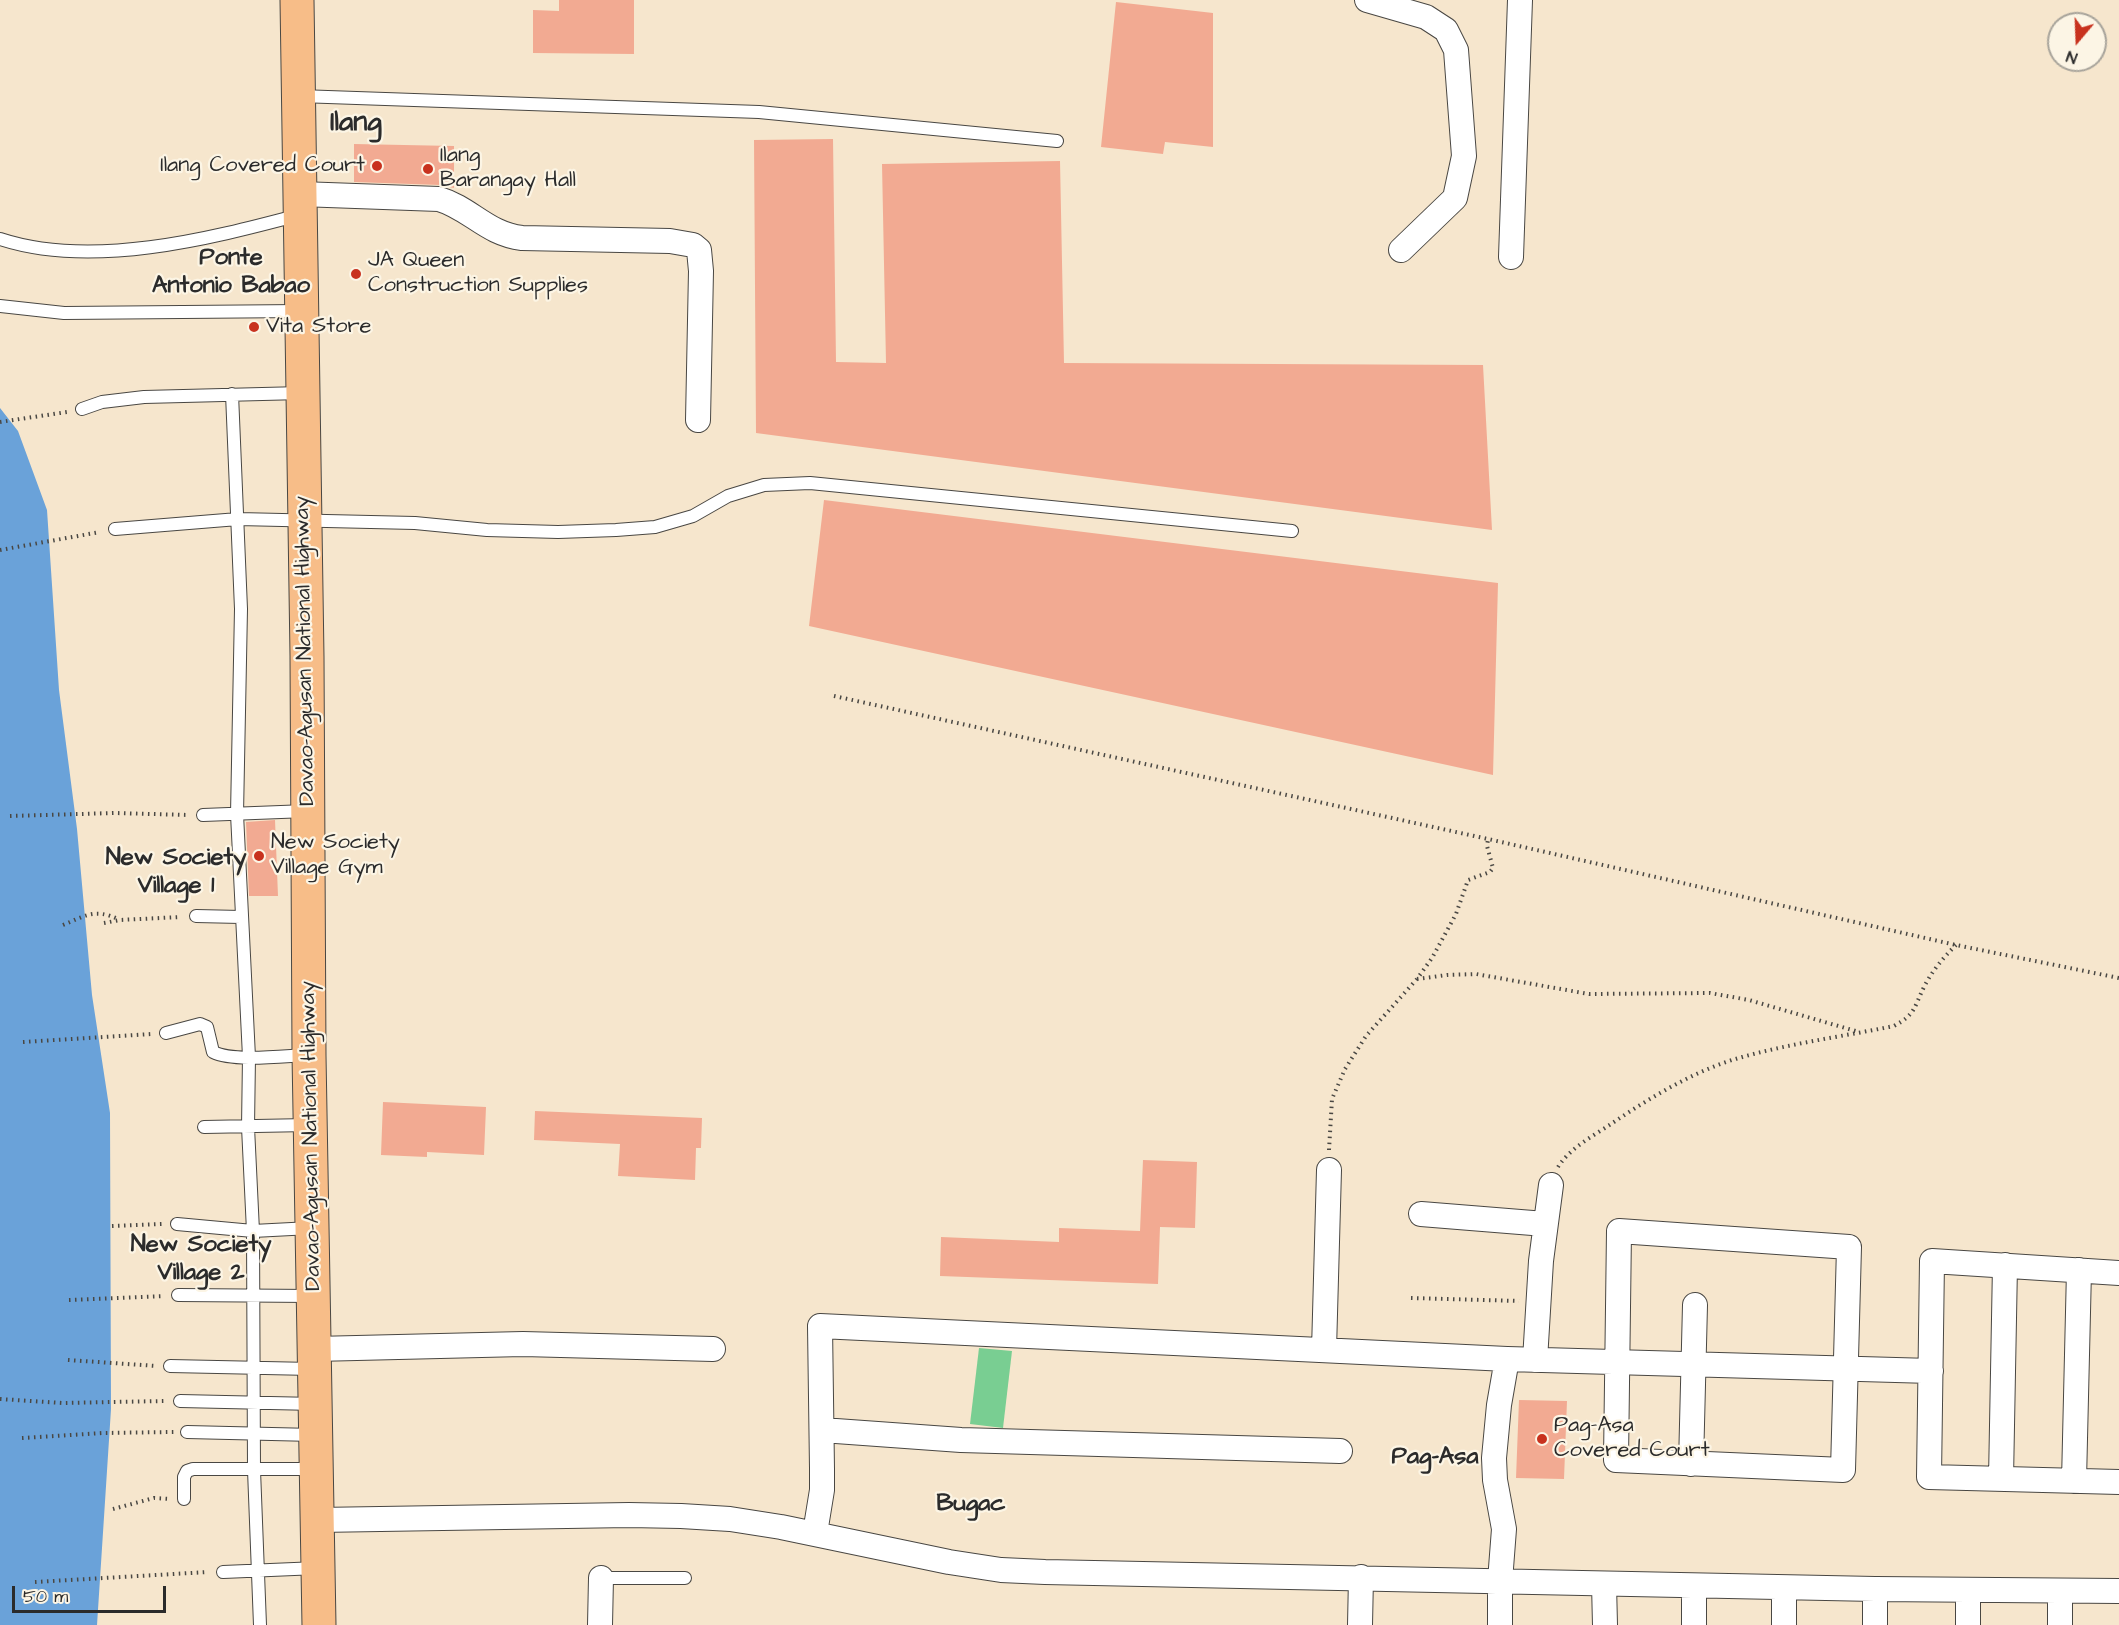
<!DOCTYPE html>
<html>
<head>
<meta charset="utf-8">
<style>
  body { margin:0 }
  #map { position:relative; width:2119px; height:1625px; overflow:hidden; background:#f6e6cd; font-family:"Architects Daughter",sans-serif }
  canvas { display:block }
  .north { position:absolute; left:2047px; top:12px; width:60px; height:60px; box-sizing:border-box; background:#fcf5e5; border:2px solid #a8a49b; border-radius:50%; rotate:199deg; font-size:16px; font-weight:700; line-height:24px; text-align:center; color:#2b2b2b }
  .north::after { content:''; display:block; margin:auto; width:21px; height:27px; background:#c8321e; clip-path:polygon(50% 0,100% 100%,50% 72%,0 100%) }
  .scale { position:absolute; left:12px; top:1586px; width:154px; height:27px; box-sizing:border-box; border:3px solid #2b2b2b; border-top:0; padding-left:8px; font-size:18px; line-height:21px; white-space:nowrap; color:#2b2b2b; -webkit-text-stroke:4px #fcf5e5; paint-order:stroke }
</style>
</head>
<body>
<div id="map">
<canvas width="2119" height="1625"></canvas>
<div class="north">N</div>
<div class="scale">50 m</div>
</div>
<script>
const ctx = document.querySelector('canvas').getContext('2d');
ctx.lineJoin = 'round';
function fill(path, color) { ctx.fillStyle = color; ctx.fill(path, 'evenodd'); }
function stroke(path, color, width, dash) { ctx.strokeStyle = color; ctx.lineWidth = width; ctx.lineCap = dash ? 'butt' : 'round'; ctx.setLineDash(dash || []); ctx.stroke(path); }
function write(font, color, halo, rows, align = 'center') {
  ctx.font = font + ' "Architects Daughter",sans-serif'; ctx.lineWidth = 4.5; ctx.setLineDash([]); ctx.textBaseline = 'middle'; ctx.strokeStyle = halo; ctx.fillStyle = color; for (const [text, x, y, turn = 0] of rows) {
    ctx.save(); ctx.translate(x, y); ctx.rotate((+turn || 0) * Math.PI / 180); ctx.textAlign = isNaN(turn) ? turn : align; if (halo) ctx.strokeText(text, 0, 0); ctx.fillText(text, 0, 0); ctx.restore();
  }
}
const green = new Path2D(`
  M979,1348L1012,1351L1003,1428L970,1424Z`);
const water = new Path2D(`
  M0,408L18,431L47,510L59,690L77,829L92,995L110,1113L111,1409L97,1625H0Z`);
const building = new Path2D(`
  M559,0H634V54L533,53V10L559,11Z
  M1116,2L1213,13V147L1165,142L1163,154L1101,147Z
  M833,139L836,362L886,363L882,164L1060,161L1064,363L1483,365L1492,530L756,433L754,140Z
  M354,144L454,146V188L440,185L354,182Z
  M824,500L1498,583L1493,775L809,626Z
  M275,820L278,896H249L246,822Z
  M383,1102L486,1107L484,1155L427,1152V1157L381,1155Z
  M535,1111L702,1118L701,1148H696L695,1180L618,1176L620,1144L534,1140Z
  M1143,1160L1197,1162L1195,1228L1160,1227L1158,1284L940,1276L941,1237L1059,1242V1228L1140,1231Z
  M1519,1400L1567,1401L1564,1479L1516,1478Z`);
const path = new Path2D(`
  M0,422L67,412
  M0,550L100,532
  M834,696L1488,839L1956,945L2119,978
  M10,816L114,813L189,815
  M104,923L120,920L181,917
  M63,925C85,916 94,908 118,919
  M1417,979L1447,975L1476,974L1589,994L1710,993L1749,1000L1859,1032
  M23,1042L151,1034
  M1329,1150L1332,1099L1345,1069L1366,1036L1417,979L1432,958L1456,914L1468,880L1490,872L1493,868L1487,846L1488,839
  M1558,1167C1570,1148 1593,1136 1611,1124C1648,1099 1689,1074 1732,1060C1785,1044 1840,1037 1894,1026C1916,1014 1914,1007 1924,987C1932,971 1943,958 1956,945
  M112,1226L163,1224
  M1411,1298L1519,1301
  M69,1300L164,1296
  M68,1360L157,1366
  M0,1399L62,1403L164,1401
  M22,1438L103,1433L174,1432
  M113,1509L154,1498L170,1499
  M35,1582L208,1572`);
const service = new Path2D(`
  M299,96L759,112L1057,141
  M0,239C91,269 209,239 299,215
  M0,306L64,313L301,311
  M232,394L241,609L237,814L249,1057L248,1127L253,1231L254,1470L260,1625
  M82,409L102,402L144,397L302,393
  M115,529L238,519L415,523L487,530L558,532L616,530L655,527L693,516L728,496L764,485L810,483L1292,531
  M203,815L307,811
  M196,916L241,917
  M166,1033L200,1024L207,1027L213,1052C233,1062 283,1056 306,1055
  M204,1127L308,1125
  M177,1224L253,1231L311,1228
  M178,1295L312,1296
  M170,1366L312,1369
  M180,1401L315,1404
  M187,1432L314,1435
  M184,1499V1477L187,1471L193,1469H316
  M223,1572L318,1568
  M601,1578H685`);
const minor = new Path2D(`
  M1367,0L1426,17L1446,30L1456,50L1464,156L1455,198L1401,250
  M300,194L439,199C470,208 487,234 522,238L670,241L693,245L699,250L701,271L698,420
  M1511,257L1520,0
  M1421,1214L1545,1224
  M1619,1231L1849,1247L1843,1470L1616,1460Z
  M2119,1273L1932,1261L1929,1477L2119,1482
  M315,1349L523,1344L713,1349
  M1324,1350L1329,1170
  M1535,1360L1541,1261L1551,1185
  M822,1430L961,1440L1340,1451
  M1691,1464L1695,1305
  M2001,1479L2005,1265
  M2074,1481L2079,1270
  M318,1520L629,1515L681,1516L730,1519L781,1527L949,1562L1001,1570L1045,1572L1875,1589L2119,1591
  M815,1533L822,1490V1469L820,1326L1507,1359L1931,1371
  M1604,1584L1605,1625
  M1784,1588V1625
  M1968,1591V1625
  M2060,1592V1625
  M600,1625L601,1578
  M1360,1625L1361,1577
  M1500,1625V1581L1504,1529L1495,1480L1494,1458L1499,1405L1507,1359
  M1694,1625V1586
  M1875,1625V1589`);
const trunk = new Path2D(`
  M297,0L307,656L309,1055L319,1625`);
const markers = [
  [377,166,6,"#c8321e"],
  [428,169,6,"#c8321e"],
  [356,274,6,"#c8321e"],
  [254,327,6,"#c8321e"],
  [259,856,6,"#c8321e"],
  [1542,1439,6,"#c8321e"]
];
const poiNames = [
  ["Ilang",440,156],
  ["Barangay Hall",440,181],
  ["Ilang Covered Court",365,166,"right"],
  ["JA Queen",368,261],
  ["Construction Supplies",368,286],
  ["Vita Store",266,327],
  ["New Society",271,843],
  ["Village Gym",271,868],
  ["Pag-Asa",1554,1426],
  ["Covered Court",1554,1451]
];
const streetNames = [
  ["Davao-Agusan National Highway",306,651,-91],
  ["Davao-Agusan National Highway",312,1136,-91]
];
const neighbourhoodNames = [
  ["Ponte",231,259],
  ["Antonio Babao",231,287],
  ["New Society",176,859],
  ["Village 1",176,887],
  ["New Society",201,1246],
  ["Village 2",201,1274],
  ["Pag-Asa",1435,1458],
  ["Bugac",971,1505]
];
const districtNames = [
  ["Ilang",356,124]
];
fill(green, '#79ce92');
fill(water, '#6aa2d9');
fill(building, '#f2aa92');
stroke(service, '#494743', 14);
stroke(minor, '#494743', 26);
stroke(trunk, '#494743', 35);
stroke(path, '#494743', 4, [1.5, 4.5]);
stroke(service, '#fff', 12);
stroke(minor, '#fff', 24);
stroke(trunk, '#f7bd88', 33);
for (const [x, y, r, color] of markers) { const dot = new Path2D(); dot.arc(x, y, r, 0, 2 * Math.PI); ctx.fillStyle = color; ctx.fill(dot); stroke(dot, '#fcf5e5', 2); }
write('22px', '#2b2b2b', '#fcf5e5', poiNames, 'left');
write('22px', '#2b2b2b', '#fcf5e5', streetNames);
write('bold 24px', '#2b2b2b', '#fcf5e5', neighbourhoodNames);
write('bold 28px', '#2b2b2b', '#fcf5e5', districtNames);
</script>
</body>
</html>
